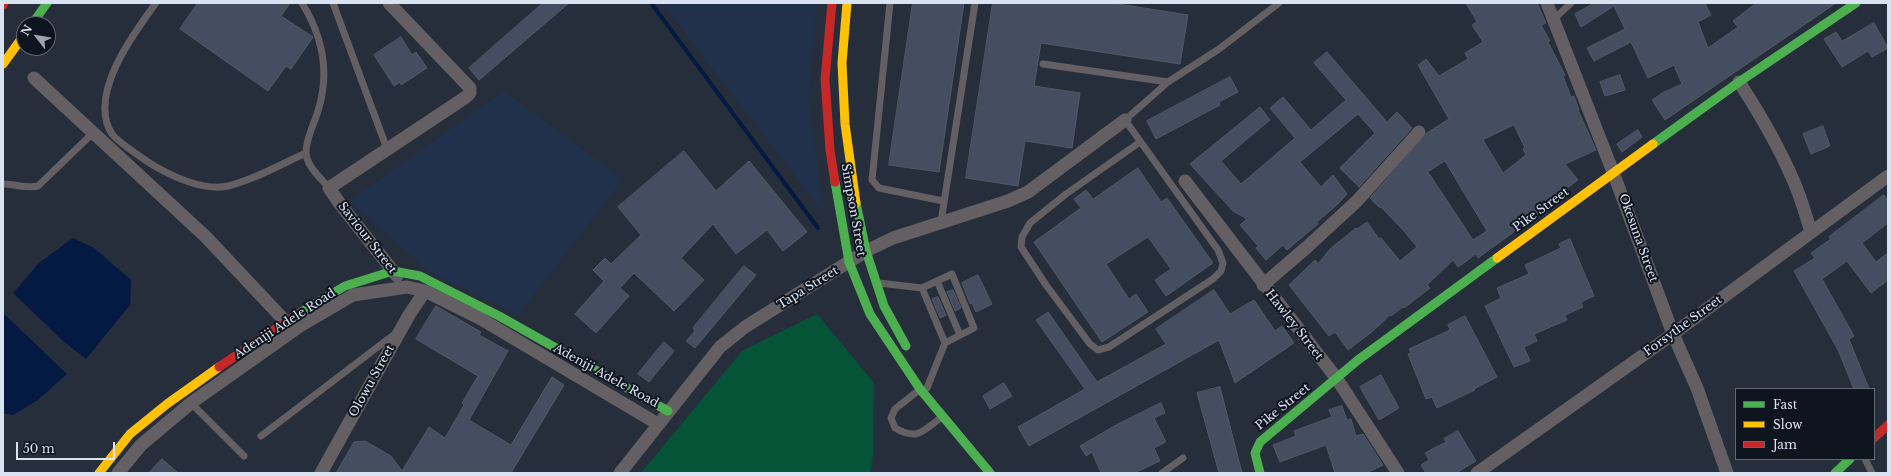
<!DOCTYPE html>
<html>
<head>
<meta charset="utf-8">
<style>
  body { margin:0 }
  #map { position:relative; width:1891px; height:476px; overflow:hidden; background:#272e3b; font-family:"Libre Baskerville",serif }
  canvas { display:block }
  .frame { position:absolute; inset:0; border:4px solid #d9e2f1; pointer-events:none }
  .legend { position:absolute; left:1735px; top:388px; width:140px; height:72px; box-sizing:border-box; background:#0f151f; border:1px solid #606773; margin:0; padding:5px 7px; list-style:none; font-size:12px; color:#d9e2f1 }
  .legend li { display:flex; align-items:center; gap:8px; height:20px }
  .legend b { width:20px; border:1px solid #606773 }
  .north { position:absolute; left:16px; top:16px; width:40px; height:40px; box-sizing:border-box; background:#0f151f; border:1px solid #606773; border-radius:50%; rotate:301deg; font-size:11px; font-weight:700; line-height:16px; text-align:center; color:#d9e2f1 }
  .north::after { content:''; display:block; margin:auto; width:14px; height:18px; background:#9ba3b1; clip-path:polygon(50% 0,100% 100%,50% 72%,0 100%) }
  .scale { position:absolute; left:16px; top:442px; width:99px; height:18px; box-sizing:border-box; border:2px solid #d9e2f1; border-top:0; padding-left:5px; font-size:12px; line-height:14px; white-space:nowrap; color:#d9e2f1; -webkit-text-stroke:3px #0f151f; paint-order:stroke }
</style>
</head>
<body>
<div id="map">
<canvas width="1891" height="476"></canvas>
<div class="frame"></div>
<ul class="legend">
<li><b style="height:5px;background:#4caf50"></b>Fast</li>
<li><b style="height:5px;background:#ffc107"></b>Slow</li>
<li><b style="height:5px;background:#c62828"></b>Jam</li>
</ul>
<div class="north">N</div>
<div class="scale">50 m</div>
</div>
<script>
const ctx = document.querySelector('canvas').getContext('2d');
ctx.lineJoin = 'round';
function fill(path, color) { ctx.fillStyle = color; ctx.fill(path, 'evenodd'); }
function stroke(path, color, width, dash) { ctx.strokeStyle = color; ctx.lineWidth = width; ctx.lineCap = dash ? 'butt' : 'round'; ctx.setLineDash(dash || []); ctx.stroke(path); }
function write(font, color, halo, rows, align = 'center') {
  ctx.font = font + ' "Libre Baskerville",serif'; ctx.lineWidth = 4; ctx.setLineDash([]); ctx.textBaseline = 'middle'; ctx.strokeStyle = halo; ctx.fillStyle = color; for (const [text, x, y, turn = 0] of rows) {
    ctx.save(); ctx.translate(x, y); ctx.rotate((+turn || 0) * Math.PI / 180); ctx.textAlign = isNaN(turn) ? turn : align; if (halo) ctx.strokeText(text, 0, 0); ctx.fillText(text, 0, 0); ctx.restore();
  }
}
const built = new Path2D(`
  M662,3H817L808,95L824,213Z
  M504,91L623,179L518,315L431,273L350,201Z`);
const green = new Path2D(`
  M817,314L874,383L873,454L870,473H641L742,351Z`);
const water = new Path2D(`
  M73,238L94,248L131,280L130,305L86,359L63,341L13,293L39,263Z
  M3,313L67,374L38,400L13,415L3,413Z`);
const stream = new Path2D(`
  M651,3L818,228`);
const building = new Path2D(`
  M198,3H290L281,16L313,37L291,69L286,66L268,91L180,29Z
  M543,3H569L479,80L469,68Z
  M913,3H964L939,172L889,165Z
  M993,3H1112L1188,15L1180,64L1041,43L1034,86L1080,93L1072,148L1025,141L1018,186L966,178Z
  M1466,3H1537L1546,23L1541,25L1550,41L1548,42L1565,75L1563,76L1571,97L1574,96L1579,110H1578L1596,150L1565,164L1578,180L1566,189L1564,188L1537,215L1478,258L1476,254L1458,267L1453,260L1427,285L1430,288L1404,308L1403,307L1391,316L1390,315L1373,331L1348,350L1335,332L1329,336L1289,285L1315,260L1318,264L1330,249L1356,228L1357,229L1367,222L1379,239L1381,238L1400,261L1417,247L1404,231L1381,207L1380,208L1370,198L1427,133L1449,119L1418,65L1426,59L1439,76L1468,59L1465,53L1483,42L1472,25L1477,22ZM1514,125L1525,148L1523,149L1526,155L1503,173L1483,140ZM1445,161L1487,231L1473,240L1428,172Z
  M1595,3H1705L1711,15L1698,22L1708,48L1738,27L1733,21L1756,3H1836L1665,120L1652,100L1664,92L1682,84L1674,65L1648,78L1631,42L1594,61L1587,48L1625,29L1614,6L1581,27L1575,14Z
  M1874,23L1888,48L1872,57L1868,51L1842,67L1824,39L1836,32L1842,41Z
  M401,37L412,55L416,52L427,68L401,85L400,82L394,86L374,55Z
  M1327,52L1387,122L1397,112L1412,128L1359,187L1340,168L1375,133L1358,114L1300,162L1321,187L1333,175L1347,194L1338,204L1317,222L1318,224L1287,250L1283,245L1266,260L1256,248L1258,246L1240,225L1247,219L1233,211L1190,164L1260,107L1270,120L1221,161L1241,184L1295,138L1270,108L1283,97L1311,130L1346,100L1314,63Z
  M1620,75L1625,90L1605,96L1600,82Z
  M1230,77L1238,92L1219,102L1220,105L1156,139L1147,121Z
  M1823,126L1830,146L1811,154L1803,134Z
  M1638,130L1642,137L1622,152L1617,144Z
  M684,151L716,191L749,161L807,232L783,251L767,230L736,254L713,224L681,258L704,280L674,311L634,273L620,288L629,296L596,333L575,314L604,281L593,270L605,258L611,264L641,235L618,207Z
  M1138,168L1161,202L1167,198L1213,263L1166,296L1155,280L1171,269L1148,237L1106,264L1129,299L1136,294L1148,312L1102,342L1034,242L1081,208L1074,199L1086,190L1093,199Z
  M1884,195L1888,201V223L1862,243L1876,262L1888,253V280L1871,293L1847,261L1822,279L1854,336L1849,339L1869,389H1854L1838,350L1794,271L1815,258L1811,253L1831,239L1829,237Z
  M1570,239L1594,296L1581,302L1583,307L1565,315L1567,320L1534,334L1537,341L1524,347L1530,361L1514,367L1485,306L1501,298L1497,288L1529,274L1525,265L1561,248L1559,244Z
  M744,266L756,275L695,348L686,341L695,331L693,328Z
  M978,275L992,304L976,312L972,303L970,304L962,283Z
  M953,290L961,308L955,311L947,292Z
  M1214,290L1230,314L1254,300L1275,331L1282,326L1294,343L1235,383L1219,340L1029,446L1018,427L1085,389L1036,320L1048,312L1097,382L1166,344L1156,329Z
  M938,297L946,315L940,318L932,299Z
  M436,306L481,332L479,335L508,351L469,420L511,445L552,377L564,385L511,473H336L354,442L365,441L391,456L402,471L429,427L445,438L464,405L462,403L478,376L416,339Z
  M1465,316L1497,377L1474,389L1475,390L1437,408L1432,397L1426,399L1408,354L1411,353L1409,349L1450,330L1448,325Z
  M664,342L674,351L649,382L638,374Z
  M1381,375L1399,408L1379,420L1360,387Z
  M1004,383L1012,396L990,409L983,396Z
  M1220,387L1242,473H1219L1197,393Z
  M1161,403L1165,413L1154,418L1166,442L1154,448L1160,461L1134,473H1101L1092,452L1086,456L1080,446L1118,424Z
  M1342,406L1347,420L1351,419L1356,436L1363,434L1383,465L1366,473H1335L1326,445L1280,462L1273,445L1296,436L1294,431L1332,417L1329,410Z
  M1458,431L1476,461L1456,473H1426L1421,465L1429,460L1425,453L1446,442L1444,439Z
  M162,459L178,473H149Z`);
const lane = new Path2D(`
  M156,3C134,33 87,95 112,134C118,142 149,163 158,168C178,179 205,191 228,186C254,180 281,164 306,153
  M302,3C323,37 330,73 318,111C314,124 306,139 306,152C306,166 321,178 329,188
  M333,3L387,149
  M890,3L872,180L879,188L943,201
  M1553,20L1571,3
  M1043,64L1168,82
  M1140,142L1066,194L1030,223L1022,237L1021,247L1046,285L1090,344L1098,350L1109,347L1213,279L1221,271L1223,263L1218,250L1125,120L1168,82L1219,49L1279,3
  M3,184C15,184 26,189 38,186L94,132
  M941,222L975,3
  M937,281L960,335
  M879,283L922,288L945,343L927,388
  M922,288L952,274L974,328L945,343
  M919,390L895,409L891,418L895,428C918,441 922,431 942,417
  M191,403L244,456
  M261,436L396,333
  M1865,459L1872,473
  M1162,473L1183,458`);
const street = new Path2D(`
  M389,3L470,88V93L466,97L329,188L340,204L397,276
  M1547,3L1613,172L1673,334L1697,388L1727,473
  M34,78L206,237L285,321
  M1739,82C1760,114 1779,147 1794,182C1801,198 1806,216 1811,232
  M1185,181L1337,379L1398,473
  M1263,285L1307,247L1357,201L1419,132
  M118,473L141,445L191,403L300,326L353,295L407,287L425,291L481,319L658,424
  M321,473L409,315L425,291
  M620,473L720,347L745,327L866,251L893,238L1008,201L1028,192L1125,120
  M1477,473L1673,334L1888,176`);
const fast = new Path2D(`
  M32,24L47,3
  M1653,144L1739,82L1856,3
  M835,182L849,262L870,314L920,389L990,473
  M856,203L866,251L884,306L906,346
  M301,312L345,286L393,271L420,276L499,316L668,411
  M1260,473L1255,453L1260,442L1358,360L1497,258
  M1835,473L1850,459`);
const slow = new Path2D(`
  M847,3L842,63L845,124L856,203
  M3,64L24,35
  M1497,258L1653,144
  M99,473L130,434L167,404L219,367`);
const jam = new Path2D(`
  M832,3L825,79L830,150L835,182
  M3,5L4,3
  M219,367L301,312
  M1874,438L1888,425`);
const streetNames = [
  ["Simpson Street",853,210,80],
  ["Pike Street",1541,210,-36],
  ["Saviour Street",367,238,52],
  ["Okesuna Street",1638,238,70],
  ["Tapa Street",808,288,-32],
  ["Adeniji Adele Road",285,324,-33],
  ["Hawley Street",1294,325,52],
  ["Forsythe Street",1683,326,-36],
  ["Adeniji Adele Road",606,376,29],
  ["Olowu Street",372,381,-61],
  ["Pike Street",1283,407,-39]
];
fill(built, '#22314b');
fill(green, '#055438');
fill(water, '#041a42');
stroke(stream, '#041a42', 4);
fill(building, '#454e61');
stroke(building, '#525863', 1);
stroke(lane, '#635f62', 7);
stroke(street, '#635f62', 13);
stroke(fast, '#4caf50', 9);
stroke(slow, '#ffc107', 9);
stroke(jam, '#c62828', 9);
write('12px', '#d9e2f1', '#0f151f', streetNames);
</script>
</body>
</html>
